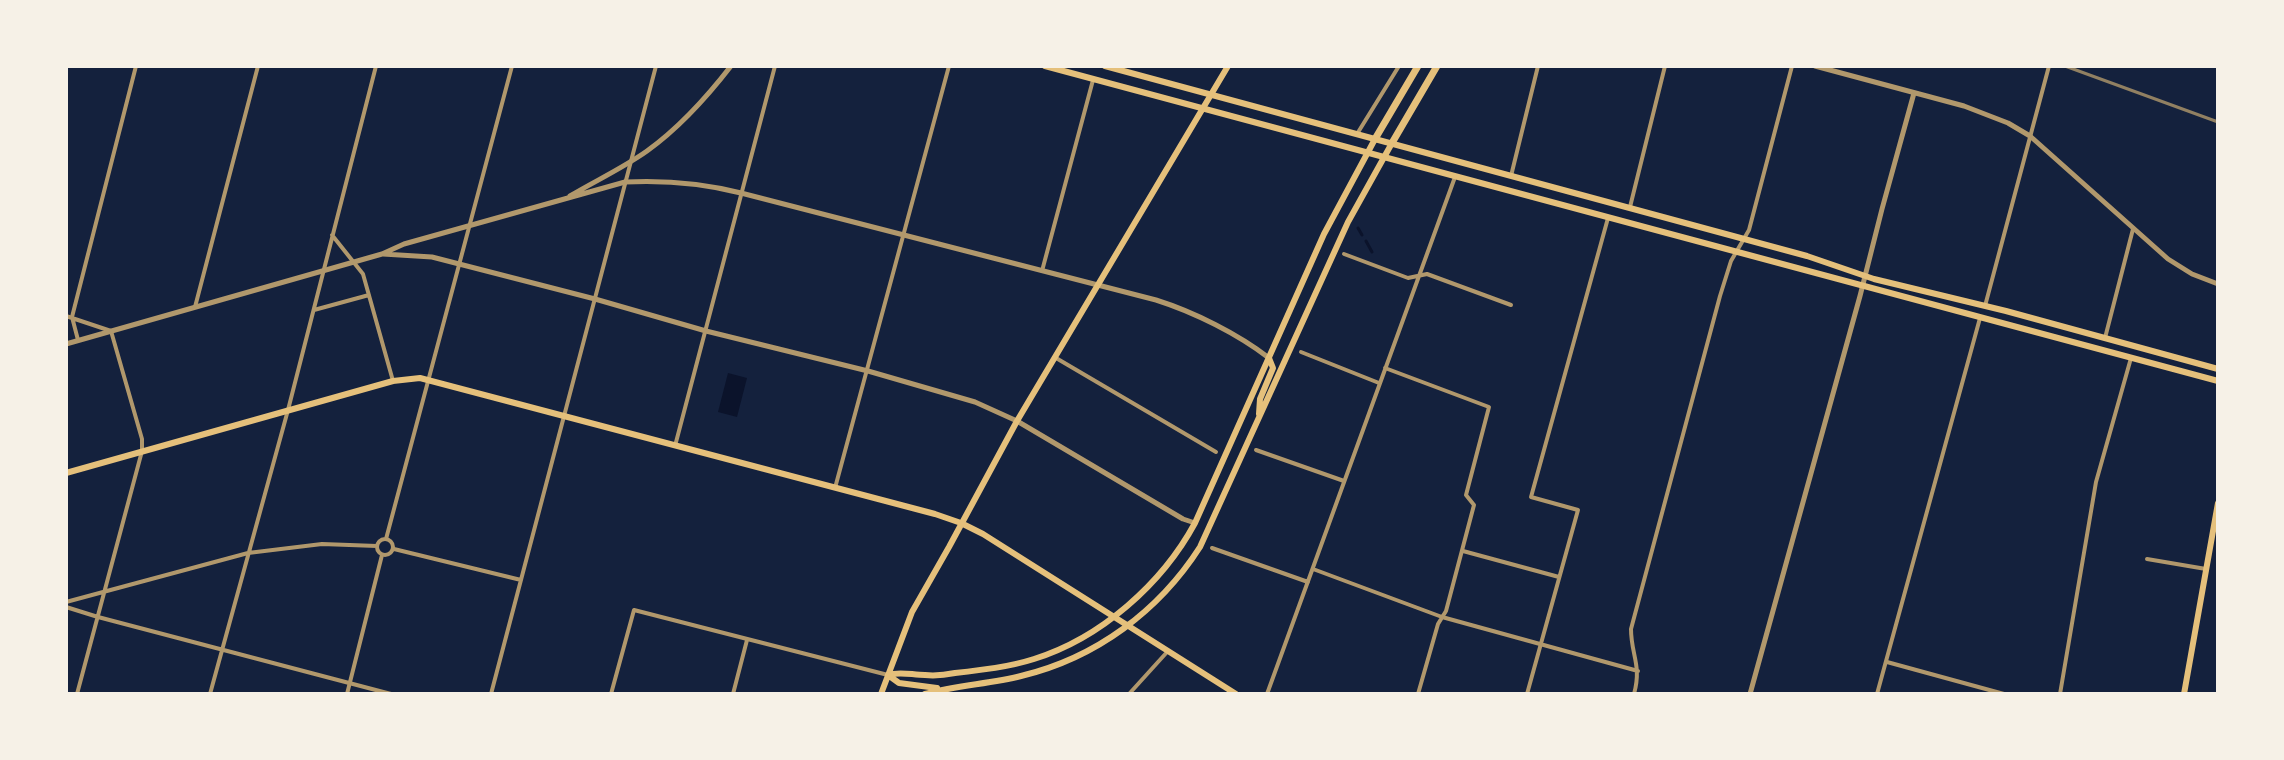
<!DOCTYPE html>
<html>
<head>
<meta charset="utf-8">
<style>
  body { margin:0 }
  #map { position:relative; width:2284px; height:760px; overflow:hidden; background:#14213d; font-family:"Asap Condensed",sans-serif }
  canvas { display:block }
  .frame { position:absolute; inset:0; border:68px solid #f6f1e7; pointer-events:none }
</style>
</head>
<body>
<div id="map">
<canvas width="2284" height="760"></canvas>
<div class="frame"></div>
</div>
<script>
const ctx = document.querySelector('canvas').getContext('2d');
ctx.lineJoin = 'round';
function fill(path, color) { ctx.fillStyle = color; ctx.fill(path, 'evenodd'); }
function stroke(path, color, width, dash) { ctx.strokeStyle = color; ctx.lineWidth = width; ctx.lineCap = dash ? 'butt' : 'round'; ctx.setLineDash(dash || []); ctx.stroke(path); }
const water = new Path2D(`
  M728,373L747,378L737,417L718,412Z`);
const stream = new Path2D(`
  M1358,228L1362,235
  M1366,241L1372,252`);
const minor = new Path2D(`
  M1357,134L1399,66
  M1511,176L1538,66
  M1630,207L1665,66
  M332,235L363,274L393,381
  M1344,254L1408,278L1427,274L1511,305
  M1042,271L1093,80
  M1985,306L2049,66
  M195,307L258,66
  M314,310L369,295
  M66,316L111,331L142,439V451L77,694
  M2105,338L2133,229
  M78,340L72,317L136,66
  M1301,352L1379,383
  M1056,358L1216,452
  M1385,368L1489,407L1466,495L1474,505L1446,611L1438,624L1418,694
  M675,446L775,66
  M1256,450L1344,481
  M835,488L949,66
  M377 547a8 8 0 1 1 16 0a8 8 0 1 1-16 0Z
  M386,539L512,66
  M1212,548L1308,582
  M394,549L521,580
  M1463,551L1559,577
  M2147,559L2206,569
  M1313,569L1442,617L1638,671
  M66,602L248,553L322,544L377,546
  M66,607L98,617L391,694
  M1887,662L2004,694
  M210,694L288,410L376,66
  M347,694L382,555
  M491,694L656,66
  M611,694L634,610L888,675
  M733,694L747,640
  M1129,694L1168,651
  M1267,694L1455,177
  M1527,694L1578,510L1531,497L1608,218
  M1634,694C1642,665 1631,655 1631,629L1720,296L1731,261L1749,230L1792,66
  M1877,694L1980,318
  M2060,694L2096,482L2131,358`);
const tertiary = new Path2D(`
  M1815,66L1964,106L2008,123L2030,136L2168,259L2192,274L2218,284
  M570,196C595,181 623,168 647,151C679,128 707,97 731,66
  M383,254L432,257L595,299L706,331L868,371L975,402L1017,421L1183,519L1195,523
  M66,344L382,254L404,244L625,182C665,180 702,183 741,193L1156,300C1194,312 1238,334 1269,358
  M1750,694L1860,296L1882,209L1914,93`);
const secondary = new Path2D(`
  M1259,414L1260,399L1273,368L1269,358
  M66,473L393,381L420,378L935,514L961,523L983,534L1236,694
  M888,675C900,671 912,675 925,675C935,676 945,675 955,673C982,670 1009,667 1034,659C1101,638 1162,584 1195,523L1324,234L1375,139
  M888,675L899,683L937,688
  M881,694L912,612L949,547L1017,421L1228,66
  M925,694C957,685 990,684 1021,676C1096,658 1159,611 1200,547L1348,222L1392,143
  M2184,694L2218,503`);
const primary = new Path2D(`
  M1045,66L2218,381
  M1105,66L1807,256L1874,279L2006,311L2218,369`);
const motorway = new Path2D(`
  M1375,139L1418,66
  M1392,143L1437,66`);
const rail = new Path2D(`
  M2065,66L2218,122`);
fill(water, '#0b132b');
stroke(stream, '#0b132b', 3);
stroke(minor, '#b1986c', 4);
stroke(tertiary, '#b1986c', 5);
stroke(secondary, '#e5c07b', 6);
stroke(primary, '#e5c07b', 6);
stroke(motorway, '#e5c07b', 7);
stroke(rail, '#918062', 3);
</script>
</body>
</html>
